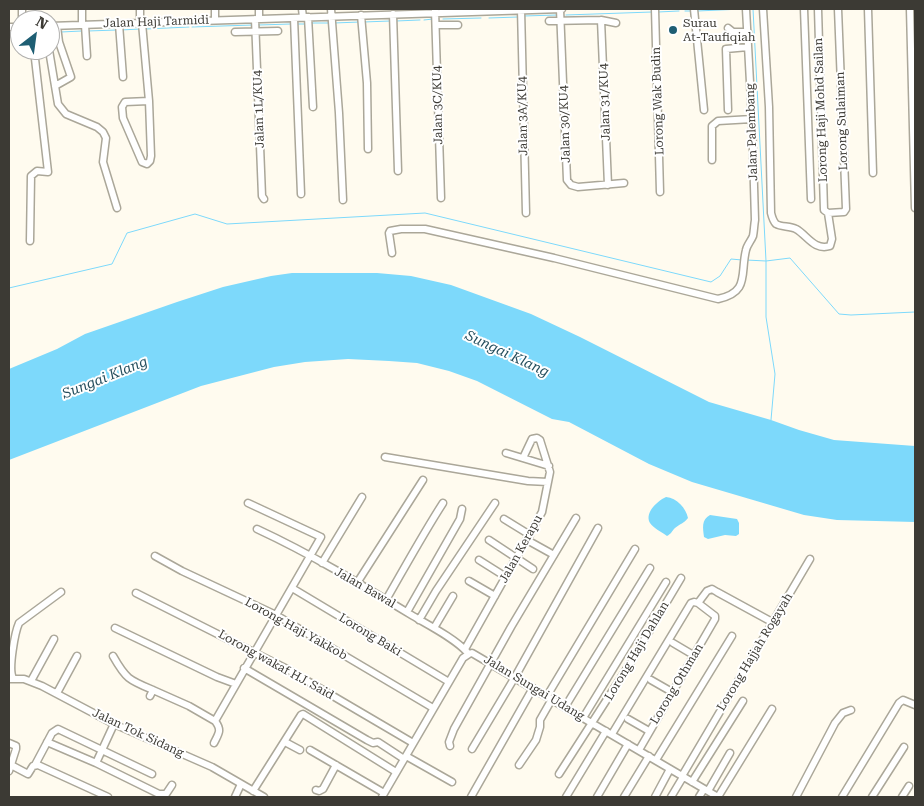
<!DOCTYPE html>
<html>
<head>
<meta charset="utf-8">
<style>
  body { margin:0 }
  #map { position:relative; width:924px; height:806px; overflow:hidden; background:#fffbef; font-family:"Roboto Serif",serif }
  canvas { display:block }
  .frame { position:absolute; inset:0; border:10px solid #3c3a34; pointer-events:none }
  .north { position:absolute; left:10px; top:10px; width:50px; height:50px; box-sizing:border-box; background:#fff; border:1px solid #b1b0ae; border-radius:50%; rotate:30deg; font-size:14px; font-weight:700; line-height:20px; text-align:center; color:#3c3a34 }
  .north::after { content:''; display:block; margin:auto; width:18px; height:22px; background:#1e5e73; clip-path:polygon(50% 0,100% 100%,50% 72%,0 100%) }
</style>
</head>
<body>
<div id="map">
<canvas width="924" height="806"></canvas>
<div class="frame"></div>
<div class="north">N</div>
</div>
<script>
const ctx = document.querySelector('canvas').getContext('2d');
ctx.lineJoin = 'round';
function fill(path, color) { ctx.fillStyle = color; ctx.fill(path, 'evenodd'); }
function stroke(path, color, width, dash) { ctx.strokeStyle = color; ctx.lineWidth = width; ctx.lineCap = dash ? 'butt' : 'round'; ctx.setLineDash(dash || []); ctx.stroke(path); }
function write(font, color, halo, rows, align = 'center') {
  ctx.font = font + ' "Roboto Serif",serif'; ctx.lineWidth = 4; ctx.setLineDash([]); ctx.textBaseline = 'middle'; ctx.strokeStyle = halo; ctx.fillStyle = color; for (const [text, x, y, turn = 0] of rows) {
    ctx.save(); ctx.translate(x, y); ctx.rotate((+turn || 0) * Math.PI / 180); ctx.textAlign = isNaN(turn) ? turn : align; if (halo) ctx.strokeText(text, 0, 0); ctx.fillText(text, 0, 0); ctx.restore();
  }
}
const water = new Path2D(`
  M292,273H377L411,276L451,285L531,314L580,337L709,402L771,420L799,430L834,440L915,446V522L837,520L804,515L692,482L649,464L569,422L552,419L477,381L449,371L417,363L389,361L348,359L305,362L274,367L201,386L9,460V369L57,349L85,334L177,302L223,287L271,276Z
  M666,497C677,498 686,508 688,518C683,524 681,523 675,528C672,531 671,534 667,536C662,532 653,528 650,523C644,512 659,500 666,497Z
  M710,515L737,519L739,523V534L736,536L725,535L708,539L704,537C703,528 701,520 710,515Z`);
const stream = new Path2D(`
  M749,9H753L766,261V317L775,374L771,420
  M685,11H692
  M697,11L743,9
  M658,12L679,11
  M566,15L652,12
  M524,16L557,15
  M489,18L518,17
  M443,19L481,18
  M424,20L433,19
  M396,21L420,20
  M364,22L390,21
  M310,23H328
  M334,23L360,22
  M298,24H306
  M259,25L291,24
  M192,27L253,25
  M146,29L189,27
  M121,30L140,29
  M88,31L117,30
  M61,32L82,31
  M9,33H20
  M746,260L766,261L790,258L839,314L851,315L915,312
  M9,288L112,264L127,233L195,214L227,224L425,213L711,282L720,276L731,259L742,260`);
const minor = new Path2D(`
  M22,9V20
  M140,9V23
  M215,9V20
  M259,9V19
  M302,9L303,17
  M331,9L339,113L343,200
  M521,9L526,213
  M560,9L567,180L571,185L578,187L624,183
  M655,9L660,192
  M694,9L704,110
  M763,9L769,107L771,213C772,217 773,221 776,224C781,227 790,226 796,229C807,235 814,251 830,246L832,239L828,213
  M804,9L811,199
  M818,9L824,210L828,213L844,212L846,209L838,9
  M868,9L873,173
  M910,9L915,208
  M435,10L441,198
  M393,14L398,171
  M361,15L367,83L368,149
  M308,17L313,107
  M294,18L301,194
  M255,19L262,196L264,199
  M601,20L608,185
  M549,21L601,20L616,23
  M142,23L149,101L151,156L150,161L147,164L142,162L123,118L122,107L125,102L149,101
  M119,24L123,77
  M82,25V9
  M85,25L87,56
  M436,25H458
  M50,26L562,9
  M9,27H20
  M728,28L733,32H748
  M235,32L278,31
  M49,50L58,104L66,114L97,127L103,132L106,138L103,162L117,208
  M55,86L71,77L59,42L57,26
  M728,110L726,49L748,47
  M712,160V126L718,121L752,119
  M30,241L31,176L37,171L48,172L34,50
  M392,253L389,233L390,231L401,229H425L554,258L718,299C750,292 740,274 746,250C747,245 751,241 753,236C754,231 754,226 755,220L752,119L746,9
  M506,453L549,466
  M385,457L528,481L548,482
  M504,519L530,535
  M257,529C311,554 362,585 413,616C430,626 454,638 467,652
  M489,540L533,569
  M527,540L554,555
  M155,556L182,571L276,615L433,708
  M479,560L506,577
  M322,563L362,497
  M469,581L495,596
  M357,583L423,480
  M292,588L449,682
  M136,593L287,669L413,743
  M386,600C405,567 423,534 443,503
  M407,612L460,519L462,509
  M419,620L436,591L495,503
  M115,628L217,677L236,684
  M434,628L453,596
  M673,643L695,656
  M465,649L542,512L550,472L540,440L537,438L532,439L523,458
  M113,656C126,679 129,680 153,690
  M244,668L367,740L373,743L378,742L404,759
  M13,678C8,669 15,632 19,623L61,592
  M9,679H24L42,686L114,724L212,767L264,797
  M651,680L672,692
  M31,681L54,639
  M57,693L77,656
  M150,696L153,690L189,706L215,721
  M547,696L635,549
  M565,707L650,568
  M583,718L666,582
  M628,719L649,731
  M612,734L691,603L694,602L698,603
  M47,742L96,763L159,794H166L172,785
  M285,742L300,750
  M9,743L16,746V749L9,771
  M214,743C219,733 222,730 215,721L321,537L248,503
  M450,746L449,742L454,729L511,627L576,518
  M472,749L515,677L598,528
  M310,750L384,793
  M639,750L715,619V616L698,603L707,591L712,589L717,592L772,622
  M406,756L452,782
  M656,760L732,636
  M96,763L114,724
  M11,765L28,774L33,766L38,765L108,797
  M35,765L52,733L58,729L152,774
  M519,765L536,740L540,727V720L552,699
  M559,774L631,662L681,578
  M682,776L810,559
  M692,782L743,701
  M316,790L319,791L323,789L336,765
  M253,791L301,715L303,714L396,772
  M708,791L730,753
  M235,797L241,784
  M382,797L463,658L469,654L472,653L718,797
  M471,797L533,688
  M566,797L606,731
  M597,797L628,744
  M624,797L649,756
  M655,797L670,769
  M671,797L683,777
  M699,797L704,789
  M718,797L772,709
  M796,797L835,723L843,713L851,710
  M842,797L899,703L903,700L915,705
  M872,797L904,747
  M902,797L909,786`);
const markers = [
  [673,30,5,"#1e5e73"]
];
const streetNames = [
  ["Jalan Haji Tarmidi",156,22,-2],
  ["Lorong Wak Budin",658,101,-92],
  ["Jalan 31/KU4",605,102,-92],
  ["Jalan 3C/KU4",438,105,-91],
  ["Jalan 1L/KU4",259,109,-92],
  ["Lorong Haji Mohd Sailan",821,110,-92],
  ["Jalan 3A/KU4",523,116,-91],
  ["Lorong Sulaiman",842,121,-92],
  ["Jalan 30/KU4",565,124,-92],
  ["Jalan Palembang",752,132,-92],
  ["Jalan Kerapu",521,549,-61],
  ["Jalan Bawal",365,588,30],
  ["Lorong Haji Yakkob",296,629,29],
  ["Lorong Baki",370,635,31],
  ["Lorong Haji Dahlan",637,651,-59],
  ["Lorong Hajjah Rogayah",755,652,-59],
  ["Lorong wakaf HJ. Said",276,665,29],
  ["Lorong Othman",677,684,-59],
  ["Jalan Sungai Udang",534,688,31],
  ["Jalan Tok Sidang",138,733,25]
];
const poiNames = [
  ["Surau",683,23],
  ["At-Taufiqiah",683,37]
];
const waterNames = [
  ["Sungai Klang",507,354,25],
  ["Sungai Klang",105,378,-22]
];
fill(water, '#7dd9fb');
stroke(stream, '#7dd9fb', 1);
stroke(minor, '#aba799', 9);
stroke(minor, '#fff', 6);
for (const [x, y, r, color] of markers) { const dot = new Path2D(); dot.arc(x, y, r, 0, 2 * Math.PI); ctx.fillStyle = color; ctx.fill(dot); stroke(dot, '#fff', 2); }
write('12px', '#3c3a34', '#fff', streetNames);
write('12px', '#3c3a34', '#fff', poiNames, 'left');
write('italic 14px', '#264f5e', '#fff', waterNames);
</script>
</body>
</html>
